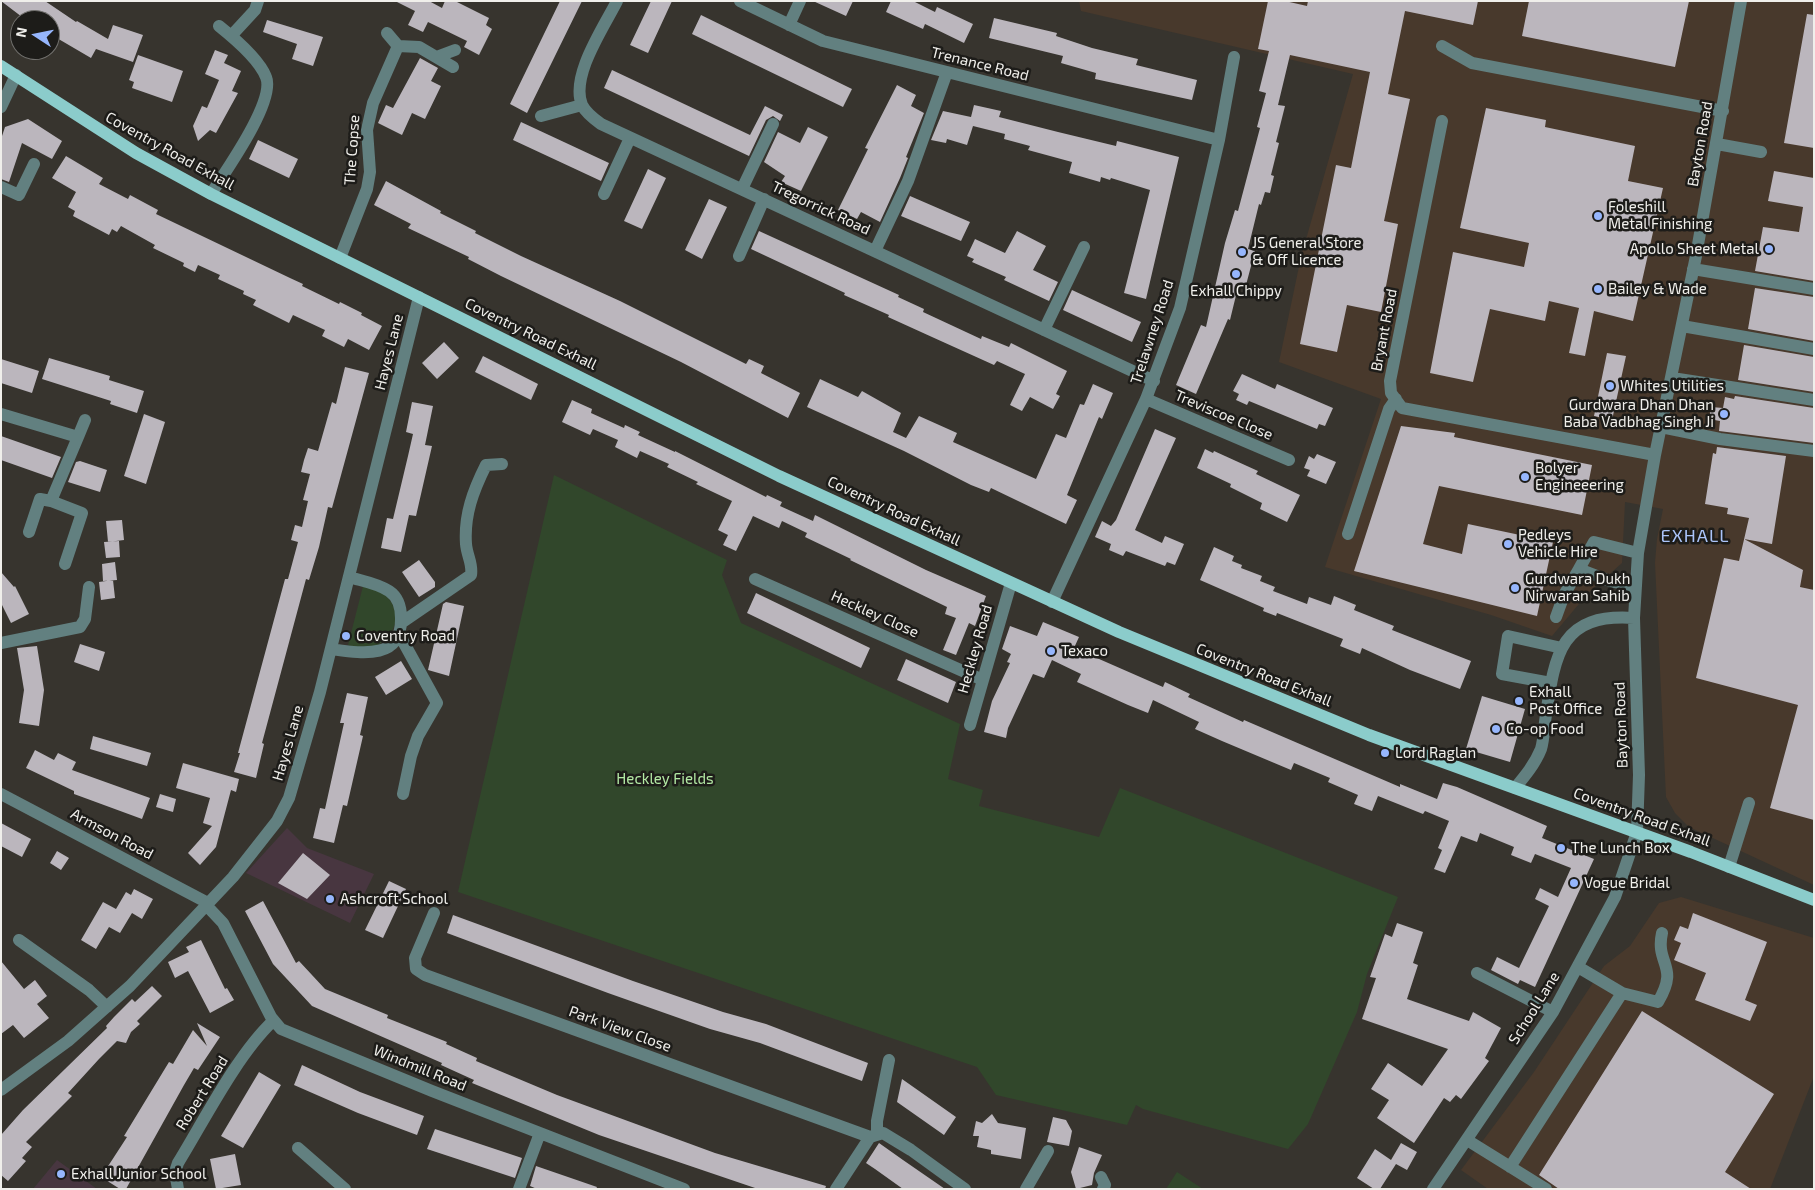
<!DOCTYPE html>
<html>
<head>
<meta charset="utf-8">
<style>
  body { margin:0 }
  #map { position:relative; width:1815px; height:1190px; overflow:hidden; background:#37342e; font-family:"Exo 2",sans-serif }
  canvas { display:block }
  .frame { position:absolute; inset:0; border:2px solid #f0efeb; pointer-events:none }
  .north { position:absolute; left:10px; top:10px; width:50px; height:50px; box-sizing:border-box; background:#1d1c19; border:1px solid #71706d; border-radius:50%; rotate:281deg; font-size:14px; font-weight:700; line-height:20px; text-align:center; color:#f0efeb }
  .north::after { content:''; display:block; margin:auto; width:18px; height:22px; background:#96b6fd; clip-path:polygon(50% 0,100% 100%,50% 72%,0 100%) }
</style>
</head>
<body>
<div id="map">
<canvas width="1815" height="1190"></canvas>
<div class="frame"></div>
<div class="north">N</div>
</div>
<script>
const ctx = document.querySelector('canvas').getContext('2d');
ctx.lineJoin = 'round';
function fill(path, color) { ctx.fillStyle = color; ctx.fill(path, 'evenodd'); }
function stroke(path, color, width, dash) { ctx.strokeStyle = color; ctx.lineWidth = width; ctx.lineCap = dash ? 'butt' : 'round'; ctx.setLineDash(dash || []); ctx.stroke(path); }
function write(font, color, halo, rows, align = 'center') {
  ctx.font = font + ' "Exo 2",sans-serif'; ctx.lineWidth = 5; ctx.setLineDash([]); ctx.textBaseline = 'middle'; ctx.strokeStyle = halo; ctx.fillStyle = color; for (const [text, x, y, turn = 0] of rows) {
    ctx.save(); ctx.translate(x, y); ctx.rotate((+turn || 0) * Math.PI / 180); ctx.textAlign = isNaN(turn) ? turn : align; if (halo) ctx.strokeText(text, 0, 0); ctx.fillText(text, 0, 0); ctx.restore();
  }
}
const industrial = new Path2D(`
  M1079,1H1814V885L1689,827L1675,813L1666,797L1655,563L1657,539L1663,509L1625,502L1622,563L1589,592L1552,636L1491,615L1325,567L1381,399L1279,362L1301,257L1353,74L1081,11Z
  M1681,897L1814,938V1076L1770,1189H1488L1461,1170L1534,1072L1604,966L1630,946L1659,903Z`);
const education = new Path2D(`
  M287,828L307,848L374,874L350,923L246,873Z
  M57,1160L97,1189H33Z`);
const green = new Path2D(`
  M554,475L727,560L722,575L741,623L960,724L948,779L983,790L979,806L1099,837L1120,788L1398,897L1367,974L1357,1012L1308,1124L1288,1149L1143,1109L1136,1105L1127,1125L996,1095L977,1067L458,892Z
  M363,586C370,588 380,590 385,595C408,615 391,647 364,649C359,649 353,646 348,645Z
  M1177,1172L1203,1189H1166Z`);
const building = new Path2D(`
  M1,1H45L76,22L77,21L108,39L113,25L143,35L133,62L96,49L91,58L50,34V20H26Z
  M395,1H429L442,8L445,1H455L489,18L486,25L492,29L479,55L464,47L467,41L428,22L423,32L408,25L415,11Z
  M560,1H582L527,113L510,104Z
  M651,1H672L648,53L630,45Z
  M813,1H853L846,16Z
  M891,1H913L935,12L937,7L973,24L964,43L925,24L923,29L886,12Z
  M1268,1H1285L1307,6L1308,1H1478L1473,25L1405,11L1388,94L1410,99L1384,221L1398,224L1381,312L1347,305L1337,352L1300,344L1336,165L1351,168L1370,72L1290,55L1278,105L1285,106L1276,142L1279,143L1271,175L1274,176L1270,193L1265,192L1261,205L1259,204L1248,249L1255,251L1246,285L1239,283L1230,320L1228,319L1196,394L1176,385L1201,325L1206,327L1225,243L1235,210L1238,211L1260,128L1257,127L1266,93L1259,91L1269,51L1258,49Z
  M1529,1H1689L1675,67L1522,36Z
  M1807,14L1814,15V148L1784,143Z
  M701,15L852,89L843,107L692,34Z
  M994,18L1057,33L1056,36L1092,48L1138,59L1136,65L1197,80L1192,100L1095,79L1096,73L1061,63L1063,56L989,38Z
  M267,20L323,37L313,66L292,59L297,44L263,32Z
  M215,50L228,55L224,63L241,71L232,91L238,93L216,133L210,130L198,141L193,126L202,106L207,108L219,80L205,74Z
  M138,55L183,71L172,102L132,88L134,82L129,80Z
  M420,58L438,68L431,81L441,86L425,119L412,113L402,135L378,123L386,105L393,108Z
  M612,70L750,135L765,106L783,115L780,121L773,116L766,120L749,156L604,88Z
  M897,85L916,95L911,106L924,113L906,157L908,158L900,178L880,222L861,212L857,219L838,210L868,149L865,148Z
  M974,105L1001,111L999,117L1058,132L1116,146L1117,141L1179,157L1146,299L1124,293L1150,190L1111,178L1110,180L1101,177L1100,182L1069,173L1072,162L1028,150L1030,146L1004,139L1005,134L973,126L967,145L947,139L946,143L931,140L943,111L971,117Z
  M1486,108L1546,120L1545,127L1635,146L1628,181L1663,188L1633,321L1594,311L1585,356L1569,353L1579,308L1549,301L1545,321L1490,309L1473,382L1430,373L1453,252L1524,267L1529,243L1460,228Z
  M28,119L62,141L52,159L22,143L9,182L1,179V139L5,127Z
  M521,122L609,163L601,181L513,140Z
  M808,127L828,137L801,191L781,182L785,176L764,162L778,132L800,143Z
  M258,140L298,159L289,178L249,159Z
  M66,156L103,178L99,184L128,199L130,195L158,210L156,214L290,278L303,284L302,286L339,304L340,302L362,313L361,315L382,326L369,350L348,339L344,347L322,336L325,330L293,315L289,323L253,305L256,300L243,294L244,291L218,279L220,275L198,265L195,272L183,266L184,263L153,248L155,245L121,226L117,232L112,229L109,235L73,216L75,211L68,207L76,192L52,178Z
  M648,169L666,178L642,229L624,221Z
  M1774,171L1814,178V281L1755,271L1763,227L1799,232L1803,207L1768,201Z
  M386,181L441,211L440,213L476,231L475,233L521,256L620,301L746,364L749,359L764,366L761,373L800,393L788,418L681,362L501,276L468,259L469,257L408,228L411,224L374,205Z
  M910,196L970,222L961,241L901,216Z
  M709,199L727,207L702,259L685,250Z
  M759,231L899,295L898,297L924,309L923,312L981,339L982,336L1009,347L1011,343L1067,371L1056,394L1060,396L1053,409L1030,397L1022,411L1010,405L1025,374L997,361L994,365L932,337L888,317L889,315L844,295L845,293L751,249Z
  M1017,231L1046,246L1033,270L1058,282L1049,301L1004,280L1006,277L972,262L974,259L967,256L975,239L1005,253Z
  M1755,288L1814,297V341L1748,329Z
  M1072,290L1141,322L1132,342L1063,310Z
  M444,342L459,358L437,379L422,363Z
  M1744,345L1814,357V392L1738,380Z
  M1607,353L1626,356L1612,420L1594,416Z
  M483,356L538,384L531,400L475,372Z
  M49,358L110,376L109,380L144,391L137,413L110,404L111,401L42,379Z
  M1,359L39,371L32,393L1,383Z
  M345,367L369,373L332,508L328,507L319,547L309,580L306,579L262,743L264,744L256,778L234,772L240,753H238L285,579H288L298,542L291,540L295,525L302,527L308,501L303,500L310,474L301,472L304,460L308,448L318,451L332,402L336,404Z
  M1242,374L1275,389L1277,384L1333,408L1325,426L1319,424L1317,429L1249,401L1247,405L1236,400L1239,394L1233,391Z
  M820,379L858,397L862,391L901,413L893,432L906,438L919,416L957,433L953,442L1036,479L1056,434L1066,438L1080,404L1084,405L1093,384L1113,393L1102,419L1099,417L1067,495L1077,500L1066,524L991,488L989,492L971,485L904,451L807,407Z
  M1735,396L1814,408V443L1719,431L1720,421L1709,419L1711,407L1723,408L1725,397L1734,399Z
  M572,400L592,409L591,413L624,428L625,425L640,432L638,435L675,452V451L766,497L767,495L782,502L780,506L813,521L815,515L926,570L986,596L975,626L969,623L956,655L943,650L956,618L945,614L947,607L850,560L851,559L805,537L807,533L782,521L779,528L753,516L736,551L723,545L728,535L718,530L732,501L696,484L698,482L667,467L669,464L640,451L637,458L615,447L618,440L593,429L590,435L562,422Z
  M412,402L433,406L425,445L432,446L416,516L409,515L401,552L381,548L387,518L393,519L408,456L413,434L406,432Z
  M144,414L165,422L146,484L124,476Z
  M1401,426L1455,433L1454,437L1592,465L1582,515L1439,486L1423,544L1462,554L1468,524L1553,542L1537,616L1354,571Z
  M1155,429L1176,438L1135,530L1162,543L1165,536L1184,544L1175,565L1167,562L1165,566L1126,551L1123,556L1109,550L1111,544L1095,537L1102,521L1111,526L1116,520Z
  M1,436L61,457L52,478L1,460Z
  M1717,447L1786,456L1772,544L1744,539L1803,570L1800,587L1814,590V820L1770,808L1798,705L1696,678L1724,558L1739,561L1749,518L1727,514L1728,508L1705,504L1713,453L1716,454Z
  M1205,449L1213,453L1214,451L1258,471L1256,474L1300,495L1287,522L1260,509L1262,503L1230,487L1231,484L1197,468Z
  M1317,454L1336,462L1326,484L1307,476L1310,470L1304,468L1309,456L1314,459Z
  M80,461L107,470L100,492L68,482L76,462Z
  M122,520L124,540L108,542L106,521Z
  M119,541L120,557L106,558L104,542Z
  M1214,547L1234,556L1232,561L1242,565L1241,568L1262,576L1260,581L1275,587L1273,591L1307,604L1309,597L1331,605L1334,596L1356,605L1354,610L1394,626L1392,630L1471,661L1460,689L1410,670L1362,648L1360,654L1340,646L1343,639L1277,613L1276,616L1263,611L1264,608L1200,580Z
  M419,560L435,582V587L419,597L402,572Z
  M115,562L117,580L103,581L102,564Z
  M1,572L14,587L15,586L29,614L11,623L1,603Z
  M113,580L115,598L101,600L99,582Z
  M756,593L870,648L861,668L747,613Z
  M446,602L464,606L449,676L428,670L443,604Z
  M1043,622L1079,637L1074,648L1163,687L1165,682L1190,694L1188,697L1243,722L1244,720L1400,787V784L1437,799L1443,783L1457,787L1547,826L1542,838L1594,859L1535,987L1520,980L1518,984L1491,970L1497,957L1519,968L1549,906L1535,899L1540,888L1558,897L1571,868L1535,854L1531,863L1511,855L1514,847L1480,833L1477,842L1461,836L1445,873L1434,869L1442,850L1438,848L1449,821L1425,811L1423,814L1378,796L1372,811L1354,804L1358,795L1328,782L1330,778L1294,763L1291,770L1222,741L1195,729L1199,722L1153,700L1148,713L1128,705L1077,682L1081,674L1052,660L1044,678L1033,674L1008,728L1006,738L984,732L992,701L1010,663L1007,662L1011,654L1002,649L1010,626L1037,636Z
  M80,644L105,652L99,671L74,662Z
  M37,646L44,690L39,726L19,723L24,690L17,648Z
  M906,659L956,682L948,703L897,680Z
  M401,661L412,679L386,695L375,677Z
  M347,693L368,697L360,735L363,736L347,806L343,805L334,843L313,838L320,808L325,809L344,723H340Z
  M1482,696L1525,709L1510,762L1466,749Z
  M93,736L151,753L147,766L90,749Z
  M35,750L54,760L58,753L76,762L72,770L150,798L142,819L74,794V791L26,768Z
  M183,763L239,779L236,792L231,790L216,847L200,865L188,853L212,826L203,823L210,798L176,788Z
  M160,794L176,799L173,812L156,807Z
  M1,823L31,839L22,857L1,846Z
  M57,851L69,858L61,870L50,863Z
  M303,853L330,875L307,899L278,883Z
  M389,881L406,889L383,938L365,930Z
  M134,889L153,899L142,919L132,913L120,933L109,927L96,949L81,940L103,902L116,909L126,892L131,895Z
  M263,901L296,963L299,961L325,989L388,1015L387,1018L447,1042L446,1044L477,1058L476,1061L557,1095L715,1153L826,1186L825,1189H758L599,1135L472,1083L474,1080L441,1065L442,1063L312,1006L273,964L245,911Z
  M1693,913L1767,942L1745,1000L1757,1005L1750,1021L1695,1000L1706,973L1674,960L1681,943L1674,940L1680,926L1688,929Z
  M453,915L633,981L723,1012L766,1024L868,1063L862,1081L760,1043L710,1029L608,993L447,933Z
  M1397,923L1423,932L1413,963L1418,965L1407,999L1469,1021L1473,1012L1501,1028L1485,1058L1489,1061L1461,1099L1456,1095L1450,1102L1444,1098L1414,1143L1377,1118L1389,1100L1371,1089L1388,1063L1422,1086L1448,1049L1362,1019L1376,978L1370,977L1385,934L1392,937Z
  M201,940L225,989L227,988L234,1000L210,1013L188,971L175,978L168,962L189,952L186,947Z
  M1,961L24,989L35,980L47,996L37,1004L49,1018L24,1038L13,1025L1,1034Z
  M152,986L162,996L137,1021L140,1024L131,1032L126,1043L117,1041L99,1059L68,1093L72,1096L26,1142L32,1147L22,1158L26,1161L8,1181L1,1175V1135L23,1110L107,1028L106,1026L114,1017L132,999L135,1002Z
  M1642,1011L1774,1094L1725,1172L1751,1189H1559L1539,1175Z
  M197,1023L220,1037L198,1070L194,1068L184,1085L126,1189H120L101,1177L127,1137L124,1136L169,1062L173,1064L193,1030L207,1046Z
  M302,1065L360,1092L424,1116L417,1135L358,1113L294,1085Z
  M259,1072L281,1085L243,1148L221,1136Z
  M902,1079L956,1117L944,1135L897,1102Z
  M992,1114L998,1123L1026,1128L1021,1159L991,1154V1150L977,1147L979,1136H973L976,1121L982,1123Z
  M1053,1117L1066,1120L1072,1131L1069,1146L1047,1142Z
  M435,1129L522,1158L515,1178L427,1149Z
  M879,1143L903,1160L945,1189H903L875,1169L866,1163Z
  M1401,1143L1417,1152L1407,1170L1396,1164L1380,1189H1374L1357,1178L1375,1149L1391,1160Z
  M1079,1147L1102,1155L1094,1173L1092,1185L1076,1189L1071,1172Z
  M235,1154L241,1185L216,1189L210,1159Z
  M536,1166L597,1187L596,1189H537L530,1186Z`);
const minor = new Path2D(`
  M617,1C604,27 570,76 582,105C586,113 594,119 601,124L1154,381
  M740,1L823,41L1219,140
  M789,25L800,1
  M387,33L398,46L419,47L453,67
  M231,36L255,10L258,1
  M1442,46L1472,63L1723,111
  M439,56L455,50
  M1,107L16,75
  M541,116L582,105
  M1442,121L1390,381L1391,393L1402,408L1655,455
  M1717,144L1761,152
  M1,187L19,195L34,164
  M742,189L773,124
  M211,194C225,172 276,101 266,77C259,59 234,38 219,26
  M604,194L630,138
  M875,251L908,181L947,72
  M739,256L764,199
  M340,258L367,189L370,172L367,130L373,103L398,46
  M1693,269L1814,289
  M1682,326L1814,349
  M1044,330L1084,247
  M1672,378L1814,400
  M1146,399L1289,460
  M1,414L78,437L85,420
  M1661,427L1720,439L1814,451
  M51,501L82,513L65,564
  M29,532L40,499L51,501L78,437
  M1348,534L1389,409L1396,399
  M1579,569L1594,542L1638,553
  M755,579L983,680
  M1052,602L1146,399L1180,308L1219,140L1234,57
  M1556,617L1564,595L1579,569L1610,581L1636,586
  M401,623L471,575C473,564 467,556 466,544C464,515 473,491 486,465L502,464
  M399,634L437,703L418,736L411,756L403,794
  M1,643L80,627L85,619L89,587
  M331,649C360,653 402,661 401,618C401,607 398,597 389,591C377,583 362,581 349,577
  M1551,683L1502,674L1508,636L1562,648
  M970,725L1011,583
  M1515,788C1525,776 1535,764 1541,749C1544,739 1544,726 1546,715C1555,653 1561,613 1634,618
  M1,794L208,903
  M1729,867L1749,803
  M206,905L223,923L271,1017L281,1029L432,1091L684,1189
  M434,913L415,958L416,969L425,975L870,1137
  M19,940L89,990L107,1007
  M1477,973L1553,1012
  M1622,993L1658,1002C1680,965 1655,965 1662,933
  M1,1090L68,1041L130,986L233,877L277,821L289,798L320,692L419,297
  M877,1134V1121L889,1060
  M1467,1140L1546,1189
  M298,1148L345,1189
  M1510,1167L1622,993L1578,967
  M1101,1177L1105,1185L1103,1189
  M178,1189L175,1172L178,1163C205,1119 237,1055 273,1021
  M519,1189L540,1133
  M836,1189L870,1137L883,1133L911,1150L965,1189
  M1026,1189L1048,1151
  M1433,1189L1553,1012L1615,897L1637,832L1639,775L1634,618L1638,553L1655,455L1696,256L1741,1`);
const major = new Path2D(`
  M1,66L136,153L211,194L779,476L1119,632L1369,735L1691,852L1814,900`);
const markers = [
  [1598,216,5,"#96b6fd"],
  [1769,249,5,"#96b6fd"],
  [1242,252,5,"#96b6fd"],
  [1236,274,5,"#96b6fd"],
  [1598,289,5,"#96b6fd"],
  [1610,386,5,"#96b6fd"],
  [1724,414,5,"#96b6fd"],
  [1525,477,5,"#96b6fd"],
  [1508,544,5,"#96b6fd"],
  [1515,588,5,"#96b6fd"],
  [346,636,5,"#96b6fd"],
  [1051,651,5,"#96b6fd"],
  [1519,701,5,"#96b6fd"],
  [1496,729,5,"#96b6fd"],
  [1385,753,5,"#96b6fd"],
  [1561,848,5,"#96b6fd"],
  [1574,883,5,"#96b6fd"],
  [330,899,5,"#96b6fd"],
  [61,1174,5,"#96b6fd"]
];
const streetNames = [
  ["Trenance Road",980,64,14],
  ["Bayton Road",1700,144,-80],
  ["The Copse",352,150,-86],
  ["Coventry Road Exhall",170,151,29],
  ["Tregorrick Road",821,208,25],
  ["Bryant Road",1384,330,-79],
  ["Trelawney Road",1152,332,-72],
  ["Coventry Road Exhall",531,334,26],
  ["Hayes Lane",389,352,-76],
  ["Treviscoe Close",1224,415,23],
  ["Coventry Road Exhall",894,511,25],
  ["Heckley Close",875,614,24],
  ["Heckley Road",975,649,-74],
  ["Coventry Road Exhall",1264,675,22],
  ["Bayton Road",1621,725,-92],
  ["Hayes Lane",288,743,-74],
  ["Coventry Road Exhall",1642,817,20],
  ["Armson Road",112,834,28],
  ["School Lane",1534,1008,-58],
  ["Park View Close",620,1029,20],
  ["Windmill Road",420,1068,22],
  ["Robert Road",202,1093,-58]
];
const poiNames = [
  ["Foleshill",1608,207],
  ["Metal Finishing",1608,224],
  ["JS General Store",1252,243],
  ["& Off Licence",1252,260],
  ["Apollo Sheet Metal",1759,249,"right"],
  ["Bailey & Wade",1608,289],
  ["Exhall Chippy",1236,291,"center"],
  ["Whites Utilities",1620,386],
  ["Gurdwara Dhan Dhan",1714,405,"right"],
  ["Baba Vadbhag Singh Ji",1714,422,"right"],
  ["Bolyer",1535,468],
  ["Engineeering",1535,485],
  ["Pedleys",1518,535],
  ["Vehicle Hire",1518,552],
  ["Gurdwara Dukh",1525,579],
  ["Nirwaran Sahib",1525,596],
  ["Coventry Road",356,636],
  ["Texaco",1061,651],
  ["Exhall",1529,692],
  ["Post Office",1529,709],
  ["Co-op Food",1506,729],
  ["Lord Raglan",1395,753],
  ["The Lunch Box",1571,848],
  ["Vogue Bridal",1584,883],
  ["Ashcroft School",340,899],
  ["Exhall Junior School",71,1174]
];
const parkNames = [
  ["Heckley Fields",665,779]
];
const quarterNames = [
  ["EXHALL",1695,536]
];
fill(industrial, '#48392c');
fill(education, '#483640');
fill(green, '#31472b');
fill(building, '#bbb6bd');
stroke(minor, '#628080', 12);
stroke(major, '#8bcccb', 12);
for (const [x, y, r, color] of markers) { const dot = new Path2D(); dot.arc(x, y, r, 0, 2 * Math.PI); ctx.fillStyle = color; ctx.fill(dot); stroke(dot, '#1d1c19', 2); }
write('15px', '#f0efeb', '#1d1c19', streetNames);
write('15px', '#f0efeb', '#1d1c19', poiNames, 'left');
write('15px', '#b3e9a4', '#1d1c19', parkNames);
ctx.letterSpacing = '1px';
write('18px', '#abc4f9', '#1d1c19', quarterNames);
ctx.letterSpacing = '0px';
</script>
</body>
</html>
